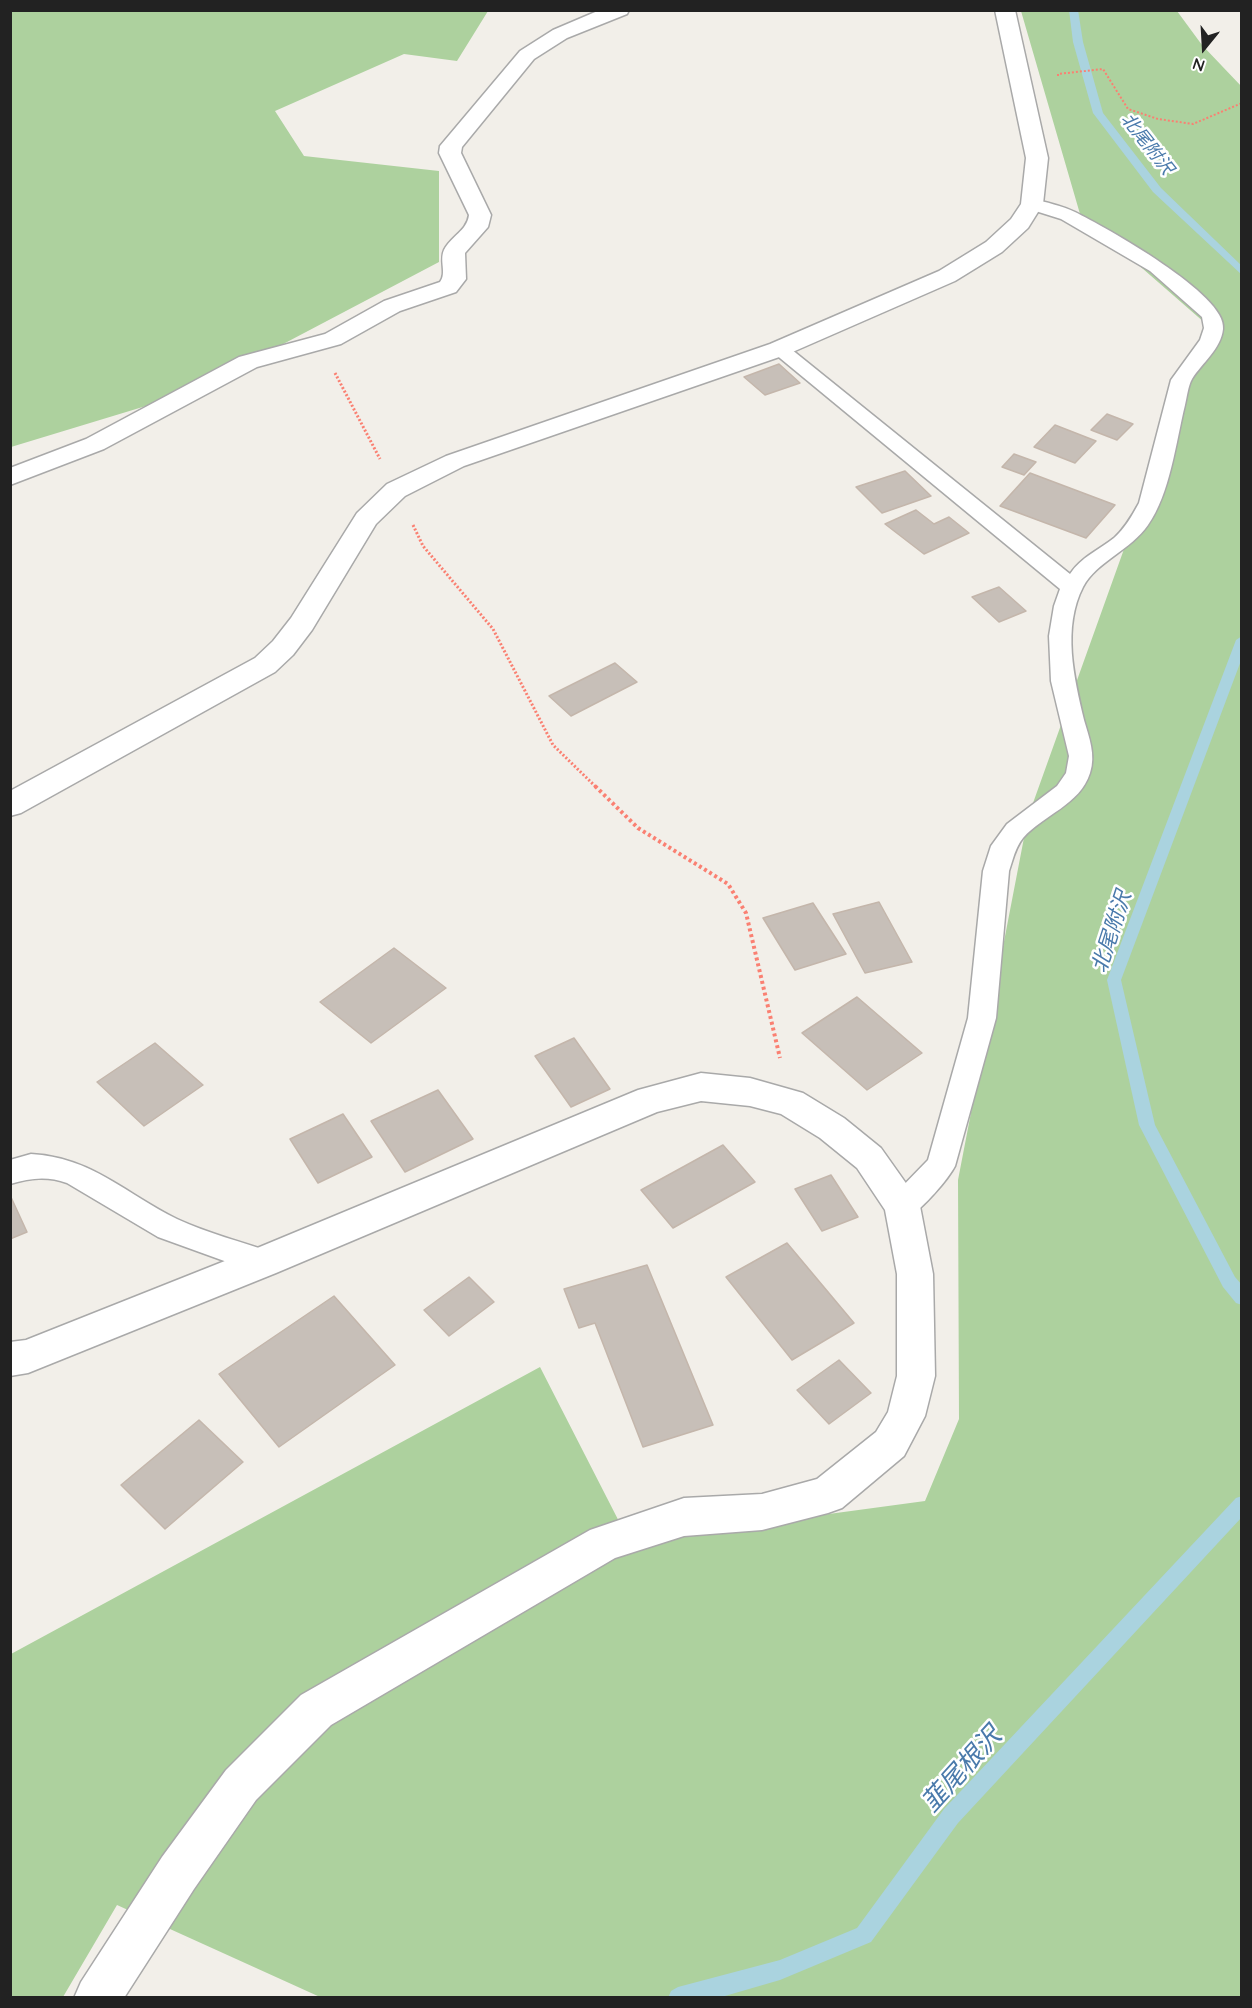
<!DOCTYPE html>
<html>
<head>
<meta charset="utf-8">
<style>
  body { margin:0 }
  #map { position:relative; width:1252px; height:2008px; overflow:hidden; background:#f2efe9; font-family:Quicksand,sans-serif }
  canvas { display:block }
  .frame { position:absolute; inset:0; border:12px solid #222; pointer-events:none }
  .north { position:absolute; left:1174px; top:18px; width:60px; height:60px; -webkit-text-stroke:4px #fff; paint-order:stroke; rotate:198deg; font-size:16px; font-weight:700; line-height:24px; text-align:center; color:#222 }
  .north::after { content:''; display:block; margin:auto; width:21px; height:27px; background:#222; clip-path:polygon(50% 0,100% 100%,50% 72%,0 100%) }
</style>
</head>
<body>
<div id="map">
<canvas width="1252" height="2008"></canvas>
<div class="frame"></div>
<div class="north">N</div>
</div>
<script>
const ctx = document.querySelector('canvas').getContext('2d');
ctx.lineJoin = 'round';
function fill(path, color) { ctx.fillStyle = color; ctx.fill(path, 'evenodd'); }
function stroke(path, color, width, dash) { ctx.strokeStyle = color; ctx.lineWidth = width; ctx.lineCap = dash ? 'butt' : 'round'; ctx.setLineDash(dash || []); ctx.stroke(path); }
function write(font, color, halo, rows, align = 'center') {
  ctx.font = font + ' Quicksand,"Noto Sans JP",sans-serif'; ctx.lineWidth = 5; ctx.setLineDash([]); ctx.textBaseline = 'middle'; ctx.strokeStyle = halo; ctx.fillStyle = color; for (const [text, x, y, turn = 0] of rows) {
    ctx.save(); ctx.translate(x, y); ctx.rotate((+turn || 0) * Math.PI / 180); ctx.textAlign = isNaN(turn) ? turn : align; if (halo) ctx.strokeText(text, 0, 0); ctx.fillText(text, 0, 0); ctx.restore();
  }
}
const forest = new Path2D(`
  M11,11H488L457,61L404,54L275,111L304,156L439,171V262L192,392L11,447Z
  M1021,11H1177L1202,45L1242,87L1241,1997H320L117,1905L63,1997L11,1998V1654L540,1367L629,1541L925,1501L959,1419L958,1180L1028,817L1205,323L1080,214Z`);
const stream = new Path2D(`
  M1069,10H1078L1083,42L1103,113L1161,188L1242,266V275L1153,192L1093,113L1073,42Z
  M1242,636V658L1121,980L1155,1125L1235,1277L1242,1285V1305L1236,1303L1223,1287L1139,1125L1107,980L1236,640Z
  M1242,1496V1517L958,1823L871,1942L780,1980L718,1998H668L671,1991L678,1987L780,1960L857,1928L944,1809L1236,1498Z`);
const building = new Path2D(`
  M779,364L800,383L765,395L744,377Z
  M1107,414L1133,424L1117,440L1091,430Z
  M1055,425L1096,441L1075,463L1034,447Z
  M1014,454L1036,462L1024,475L1002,467Z
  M905,471L931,496L882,513L856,487Z
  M1030,473L1115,505L1086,538L1000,506Z
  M916,510L934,524L949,517L969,533L924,554L885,524Z
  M999,587L1026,611L999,622L972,597Z
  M615,663L637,682L571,716L549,696Z
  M879,902L912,962L865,973L833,914Z
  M813,903L846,954L795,970L763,918Z
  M394,948L446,988L371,1043L320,1002Z
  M857,997L922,1053L867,1090L802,1033Z
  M574,1038L610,1089L571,1107L535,1056Z
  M155,1043L203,1085L144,1126L97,1082Z
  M438,1090L473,1139L405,1172L371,1121Z
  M343,1114L372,1157L318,1183L290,1139Z
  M723,1145L755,1182L673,1228L641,1190Z
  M831,1175L858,1217L822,1231L795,1189Z
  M10,1195L27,1232L10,1239Z
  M787,1243L854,1323L792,1360L726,1277Z
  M647,1265L713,1425L643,1447L595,1323L579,1328L564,1289Z
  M469,1277L494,1302L449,1336L424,1310Z
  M334,1296L395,1365L279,1447L219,1374Z
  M839,1360L871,1393L829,1424L797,1390Z
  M199,1420L243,1462L165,1529L121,1485Z`);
const pathFar2 = new Path2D(`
  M1058,76V74L1103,69L1128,109L1158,119L1193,124L1242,103`);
const pathFar1 = new Path2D(`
  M335,373L380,459
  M413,525L423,546L493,629L553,745L597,788`);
const path = new Path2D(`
  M595,786L638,828L728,884L746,913L780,1058`);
const lane = new Path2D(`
  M1032,199C1046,202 1062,206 1075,212C1105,227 1228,295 1223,329C1221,349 1202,363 1192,379C1188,386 1187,397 1185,405C1176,442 1170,494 1148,525C1131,550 1096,562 1083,587C1062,628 1074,678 1084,720C1089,737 1096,755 1090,773C1080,805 1043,815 1023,838C1015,848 1013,859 1009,871L996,1018L955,1166C949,1178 922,1210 910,1215C903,1219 899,1217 892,1215L887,1206L892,1197L928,1160L968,1018L983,871L991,846L1007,824L1057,786L1066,773L1069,756L1051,681L1049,636L1054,606L1060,589L769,349L772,345H786L1070,574C1081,557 1099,550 1114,538C1125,528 1132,516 1139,503L1171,380L1200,340L1204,328L1202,317L1150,271L1061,219L1026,208L1023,204L1026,200Z
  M31,1154C91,1157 126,1194 177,1219C207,1233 242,1242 274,1253L278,1262L274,1271L263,1275L158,1237L67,1183C47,1176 31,1178 10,1184V1160Z`);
const street = new Path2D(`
  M600,10H629L627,14L567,38L534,59L462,147L461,153L491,215L488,227L465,253L466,279L456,292L400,311L341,344L257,367L104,449L10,485V468L86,439L239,357L325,334L384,301L440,282C447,273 439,261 444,250C451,236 467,231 469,215L439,153L440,146L520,51L553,30Z
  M995,10H1015L1048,158L1043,204L1028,228L1002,252L955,281L788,354L464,466L405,496L376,524L312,630L293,655L275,672L21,813L10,816V791L255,658L273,641L291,618L357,513L387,484L446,456L770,344L939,271L986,242L1011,219L1021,204L1026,158Z
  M701,1073L750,1078L803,1093L844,1118L881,1148L915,1196L920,1206L933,1274L935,1376L925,1416L904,1456L842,1508L828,1513L762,1530L684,1536L615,1558L331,1725L256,1800L194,1889L124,1998H74L81,1982L162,1857L226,1770L301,1695L590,1530L684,1498L762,1494L817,1479L876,1432L888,1412L897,1376V1274L885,1210L857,1168L820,1138L781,1114L750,1106L701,1101L657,1112L276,1273L28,1373L10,1376V1342L26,1340L250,1251L638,1090Z`);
const farWaternames = [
  ["北尾附沢",1147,144,52]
];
const waterNames = [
  ["北尾附沢",1112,932,-72]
];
const nearWaternames = [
  ["韮尾根沢",962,1770,-48]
];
fill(forest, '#add19e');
fill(stream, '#aad3df');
fill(building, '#c7bfb8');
stroke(building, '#c4b6ab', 1.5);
stroke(lane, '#a9a9a9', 3);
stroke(street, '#a9a9a9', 3);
stroke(pathFar2, '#fa8072', 2, [2, 2]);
stroke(pathFar1, '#fa8072', 3, [2, 2]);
stroke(path, '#fa8072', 4, [3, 3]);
fill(lane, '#fff');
fill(street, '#fff');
write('italic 18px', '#4a7aab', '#fff', farWaternames);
write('italic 21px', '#4a7aab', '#fff', waterNames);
write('italic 26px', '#4a7aab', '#fff', nearWaternames);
</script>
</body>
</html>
